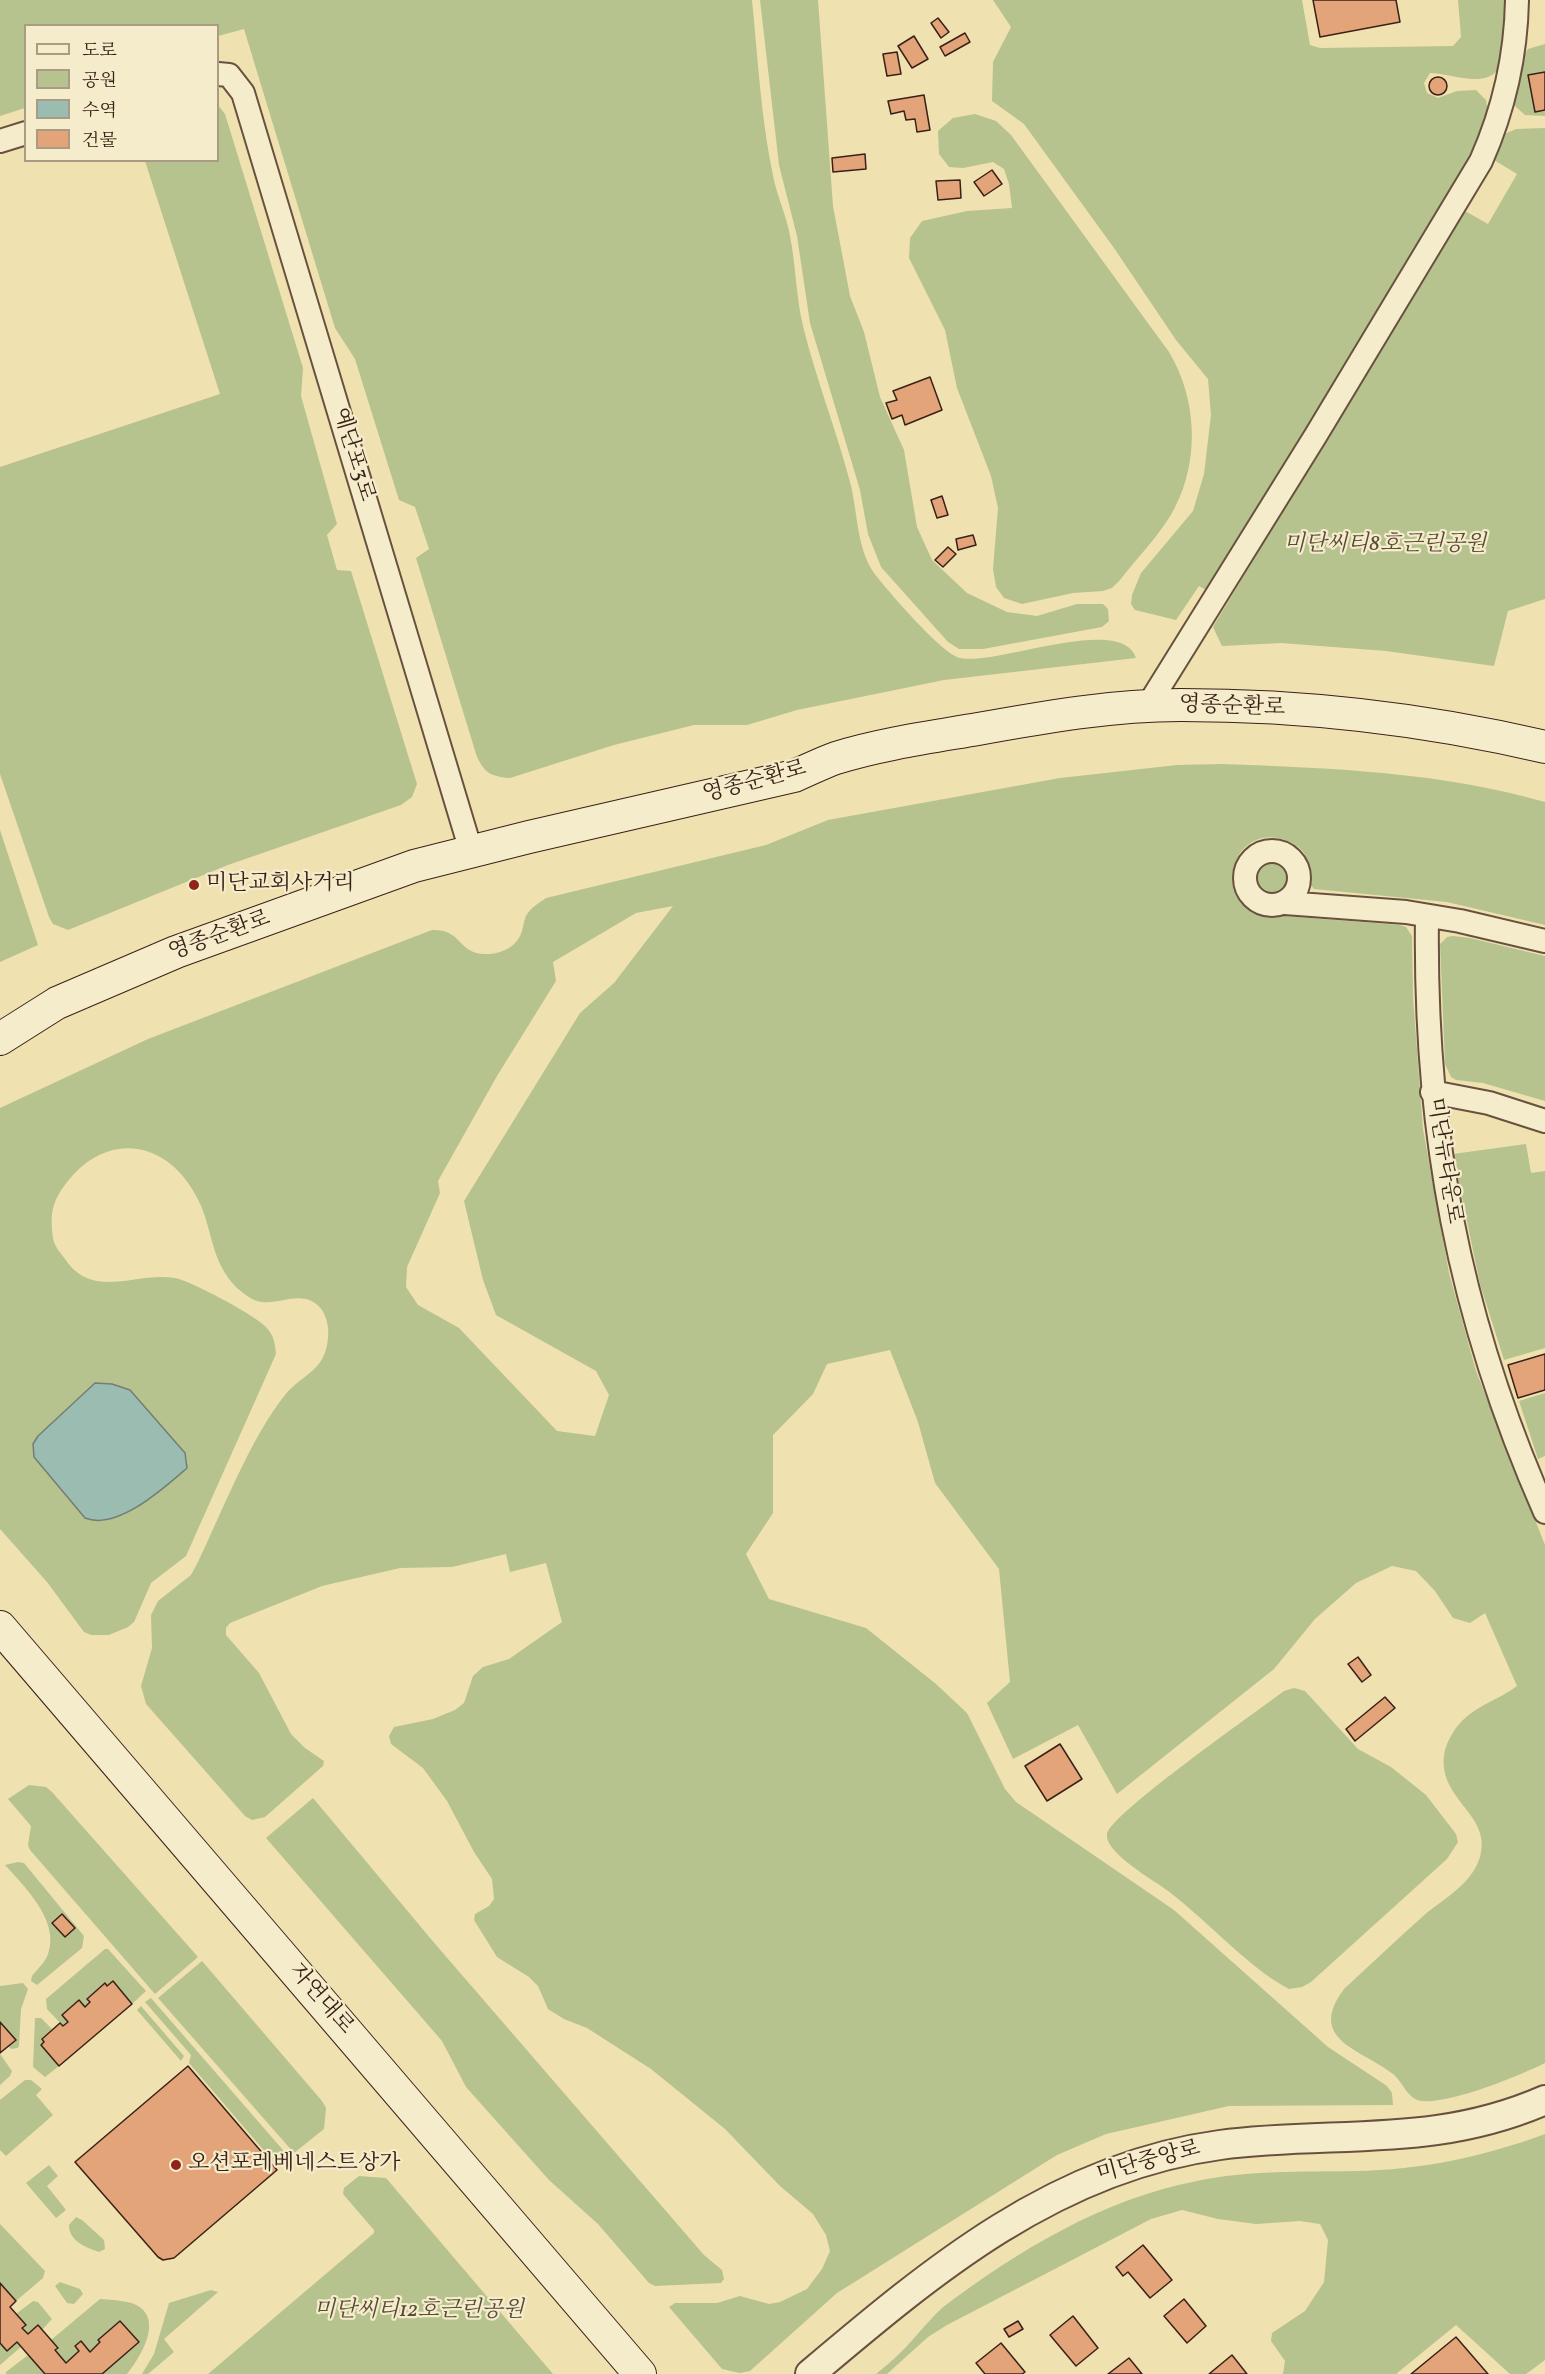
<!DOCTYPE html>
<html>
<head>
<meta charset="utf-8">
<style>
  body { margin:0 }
  #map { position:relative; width:1545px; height:2374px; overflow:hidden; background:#f0e1b0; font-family:Vollkorn,"Noto Serif KR",serif }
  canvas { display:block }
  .legend { position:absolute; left:24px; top:24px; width:195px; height:138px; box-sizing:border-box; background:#f5eccc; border:2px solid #aa9b84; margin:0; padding:8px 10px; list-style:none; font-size:18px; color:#3a2118 }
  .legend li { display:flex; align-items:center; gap:12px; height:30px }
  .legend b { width:30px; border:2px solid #aa9b84 }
</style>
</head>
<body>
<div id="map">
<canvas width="1545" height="2374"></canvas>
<ul class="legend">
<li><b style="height:8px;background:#f5eccc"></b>도로</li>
<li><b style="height:16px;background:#b6c38e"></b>공원</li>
<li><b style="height:16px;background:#9bbcb1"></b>수역</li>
<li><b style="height:16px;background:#e2a478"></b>건물</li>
</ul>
</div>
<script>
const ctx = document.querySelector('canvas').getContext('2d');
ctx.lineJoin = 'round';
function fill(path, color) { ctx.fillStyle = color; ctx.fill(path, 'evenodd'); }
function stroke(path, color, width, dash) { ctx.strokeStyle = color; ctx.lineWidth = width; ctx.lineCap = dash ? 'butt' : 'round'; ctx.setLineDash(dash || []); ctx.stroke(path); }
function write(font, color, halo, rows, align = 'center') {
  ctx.font = font + ' Vollkorn,"Noto Serif KR",serif'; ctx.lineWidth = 4.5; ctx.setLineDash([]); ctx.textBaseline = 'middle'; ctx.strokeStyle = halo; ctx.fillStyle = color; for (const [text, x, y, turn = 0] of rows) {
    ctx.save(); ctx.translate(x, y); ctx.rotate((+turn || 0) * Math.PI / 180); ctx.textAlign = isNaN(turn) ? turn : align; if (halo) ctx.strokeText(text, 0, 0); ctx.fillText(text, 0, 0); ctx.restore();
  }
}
const green = new Path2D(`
  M0,0H752C758,59 761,121 774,180C778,199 787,217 790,236C796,266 796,297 803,326C816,379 836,429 850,482C858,511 856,547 874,573C886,589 943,655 960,658C996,666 1122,613 1136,658L944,680L797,710L747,725H694L614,745L510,778C491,777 483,772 476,754L416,558L429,549L415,507L399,500L355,359L335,328L244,29L218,36V26H26L25,108L0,116Z
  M760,0H818L833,206L850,296L864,332L880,397L904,450L917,527L932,560L967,593L1007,612L1037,616L1077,604H1103L1108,609L1109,621L1102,627L983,649H959L948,642L881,567L868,534L860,490L810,323L797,236L779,165Z
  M993,0H1302L1310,45L1320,48L1453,46L1461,37L1458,0H1509L1500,67C1485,90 1452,73 1430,73L1424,83L1427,93L1438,98L1457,91L1476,90L1486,100L1489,118L1482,136L1442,212L1206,590L1199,586L1176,620L1135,610L1131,604L1132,595L1141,573L1193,511L1204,474L1211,415L1208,379L1176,340L1114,248L1024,124L992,101L993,62L1011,27Z
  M1545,44V116L1525,115L1515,106C1513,91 1518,60 1528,49Z
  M218,105L225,114L303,368L301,396L337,524L327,535L337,570L351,571L417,784L412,797L401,805L228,865L68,930L53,924L49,917L0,774V467L220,394L145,161L218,160Z
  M975,114L996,121L1011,135L1169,352C1199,402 1200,468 1169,518C1155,540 1136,559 1120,580L1112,588L1103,591L1073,593L1022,604L1004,598L996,587L993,569L998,508L991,476L957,388L945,330L909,258L910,238L922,221L967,211L1012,208L1009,184L1004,169L993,162L963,168L949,167L939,154L938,131L953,118Z
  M1545,128V599L1508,611L1494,666L1386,651L1281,643L1222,646L1213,627L1458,220L1465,211L1488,224L1517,174L1494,160L1502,135L1516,129Z
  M1222,764C1330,768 1441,772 1545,802V925L1447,902L1314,889L1310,884C1308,875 1310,866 1306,857C1302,848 1294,843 1285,840C1236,822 1205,896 1273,915L1400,925L1406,927L1412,936L1413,997L1423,1129L1449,1273L1476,1371L1545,1545V2063C1519,2076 1450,2104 1422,2101C1408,2100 1403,2082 1393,2074C1361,2049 1306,2040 1344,1989C1370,1965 1395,1941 1421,1918C1442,1899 1471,1886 1480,1857C1493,1813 1434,1799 1445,1750C1448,1740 1455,1727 1463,1720C1478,1705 1500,1699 1517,1686L1485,1613L1470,1623L1453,1618L1435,1591L1416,1571L1392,1566L1356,1583L1315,1619L1274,1669L1117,1794L1078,1725L1013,1759L987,1703L1010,1682L999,1569L935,1483L918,1422L890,1350L827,1364L813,1394L773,1435V1513L746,1554L769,1599L866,1628L936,1684L967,1713L1005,1789L1016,1802L1174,1910L1328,2047L1387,2086L1392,2093L1393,2105L1229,2106L1106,2134L1057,2155L837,2293L750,2371L740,2373L722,2369L669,2307L675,2303H717L740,2296L769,2304L780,2302L807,2289L822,2269L830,2251L826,2235L813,2214L780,2186L725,2129L651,2069L587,2028L564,2019L548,2009L538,1986L529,1977L497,1957L474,1920L475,1914L489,1906L494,1899L492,1879L474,1852L447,1801L423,1768L391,1744L389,1736L394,1727L433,1719L455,1710L464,1703L473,1676L483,1667L509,1659L562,1622L546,1563L510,1572L506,1554L452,1567L400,1568L322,1586L230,1623L226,1628V1635L259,1673L291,1734L305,1748L324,1761L323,1766L265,1817L252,1820L245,1816L146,1704L141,1686L152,1648L151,1615L158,1601L191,1575L198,1562C222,1512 251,1437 285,1395C303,1373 325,1372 328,1338C329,1328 327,1318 322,1310C305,1288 284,1304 262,1302C254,1302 243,1293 237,1288C208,1259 214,1226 195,1194C167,1143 113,1132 73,1175C54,1197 49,1209 53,1238C54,1246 60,1252 65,1259C93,1301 136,1271 175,1278C191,1281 255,1315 266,1327C274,1335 275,1344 276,1354L186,1556L151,1583L134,1622L128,1627L109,1635H91L84,1632L47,1582L0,1529V1108L148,1039L432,930C462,929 457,952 483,954C495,955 512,950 519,938C523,932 523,923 526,916C530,908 539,903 546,898L766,845L828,820L1060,778L1177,765ZM673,906L614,983L580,1013L464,1201L483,1280L496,1315L596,1371L609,1395L595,1436L557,1431L459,1328L418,1305L406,1287L407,1267L440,1193L438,1181L497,1076L556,981L553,962L636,913Z
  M0,830L38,945L0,962Z
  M1254 878a18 18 0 1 1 36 0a18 18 0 1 1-36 0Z
  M1453,936L1470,938L1545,956V1101L1483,1083L1456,1080L1451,1077L1445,1064L1440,944L1447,937Z
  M1526,1144L1531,1173L1545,1171V1348L1504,1360L1480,1284L1453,1154Z
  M1545,1393V1456L1538,1459L1519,1401Z
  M1294,1688L1305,1691L1358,1749L1391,1767L1426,1795L1456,1834L1458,1842L1447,1859L1311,1982L1302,1987L1289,1989C1244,1965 1204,1916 1161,1886C1148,1877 1104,1851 1107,1834C1110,1814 1259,1710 1284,1691Z
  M29,1785L46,1787L52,1792L198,1957L155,1994L30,1850L28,1845L31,1826L8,1799Z
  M313,1798L436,1945L704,2255L722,2270L724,2279L721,2283L655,2286L649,2283L598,2224L549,2180L466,2087L442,2041L266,1838Z
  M18,1862L24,1863L84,1936L82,1948L37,1985L31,1981L32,1976C37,1969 45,1963 48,1954C60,1921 25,1887 5,1865Z
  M105,1949H108L146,1991L132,2004L113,1982L107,1986L105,1984L87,1998L90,2002L85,2007L79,2000L62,2015L68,2022L63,2026L47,2009L46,1999Z
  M202,1961L322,2101L326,2108L324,2129L294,2153L158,1998Z
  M23,1983L28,1989L21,2009L19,2045L18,2048L11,2049L8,2046L15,2039L0,2022V1986Z
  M151,1998L289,2157L278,2167L189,2063L191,2055L145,2002Z
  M141,2006L184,2056L181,2061L137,2010Z
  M35,2018H41L52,2029L42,2038L44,2042L41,2045L59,2066L45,2077L33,2067Z
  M0,2054L12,2071L10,2076L0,2085Z
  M25,2080H31L42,2089L36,2095L53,2115L6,2156L0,2150V2100Z
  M1545,2134V2360L1526,2374H1510L1456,2325L1396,2374H1283L1285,2361L1271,2341L1272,2333L1305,2311L1324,2282L1328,2240L1320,2224L1300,2221L1256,2224L1218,2219L1182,2210L1151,2219L947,2325L928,2337L887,2374H876C890,2363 903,2351 915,2337C924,2327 933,2316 943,2307C1019,2250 1103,2199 1197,2181C1249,2170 1301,2172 1355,2171C1421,2170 1483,2157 1545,2134Z
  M49,2165L58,2176L47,2186L66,2210L56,2218L26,2183Z
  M359,2176L386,2178L553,2374H208L374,2233V2230L343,2194L344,2188Z
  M76,2217L82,2220L104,2240L105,2249L99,2252C85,2247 69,2241 69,2225Z
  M0,2224L45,2271L43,2278L16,2301L0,2283Z
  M60,2282L80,2289L83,2294L74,2304L67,2303L55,2286Z
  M211,2290L218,2292L164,2339L174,2352L148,2374H142L154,2354L169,2303Z
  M100,2299C110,2300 129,2300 138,2306C163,2321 140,2358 127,2374H102L139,2342L121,2321L99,2340L100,2342L90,2352L80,2341L75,2346L79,2351L66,2363L55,2350L58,2347L51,2340Z
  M33,2301L38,2302L52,2319L42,2330L28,2334L22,2328L26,2325L16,2314Z
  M17,2342L21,2347L0,2365V2343L7,2351Z
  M28,2355L45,2374H6V2372Z`);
const water = new Path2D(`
  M95,1383L112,1384L130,1390L185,1453L187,1468C164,1488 117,1531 85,1518L34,1457L33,1444L38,1436Z`);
const building = new Path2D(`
  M1313,0H1396L1400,22L1320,37Z
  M938,18L949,32L941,38L931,23Z
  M965,33L970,42L945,56L940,47Z
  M914,36L928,59L912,68L898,46Z
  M897,52L901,74L887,76L883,54Z
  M1545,72V110L1535,112L1528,75Z
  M1429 86a9 9 0 1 1 18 0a9 9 0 1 1-18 0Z
  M924,95L930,130L917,132L915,119L906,120L904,111L891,114L888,101Z
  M865,154L866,169L833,172L832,158Z
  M992,170L1002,184L984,196L974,182Z
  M960,180L961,198L938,200L936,181Z
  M930,377L942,410L905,425L902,415L892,419L886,403L897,400L893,391Z
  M942,496L948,515L937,518L931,500Z
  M973,535L976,545L958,550L956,539Z
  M948,547L956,554L943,567L935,560Z
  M1545,1354V1390L1518,1398L1508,1365Z
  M1358,1657L1371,1675L1362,1682L1348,1664Z
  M1385,1697L1395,1708L1355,1741L1346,1729Z
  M1060,1744L1082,1779L1047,1801L1025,1766Z
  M62,1914L75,1928L65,1937L52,1923Z
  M113,1981L132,2004L59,2066L41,2045L44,2042L42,2039L60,2023L63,2026L68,2022L62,2015L79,2000L85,2007L90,2002L87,1999L105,1983L107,1986Z
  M0,2022L16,2040L0,2053Z
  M188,2066L277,2170L174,2258L163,2260L158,2257L75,2162Z
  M1143,2245L1172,2280L1150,2298L1128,2272L1123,2276L1116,2267Z
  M0,2283L16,2301L10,2307L26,2325L22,2328L28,2334L38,2325L58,2348L55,2350L66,2363L79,2351L75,2346L81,2341L90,2352L100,2342L98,2340L120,2321L139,2342L102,2374H45L17,2342L7,2351L0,2343Z
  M1184,2299L1206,2326L1187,2343L1164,2316Z
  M1073,2316L1098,2348L1076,2366L1050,2335Z
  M1018,2321L1023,2329L1009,2337L1004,2329Z
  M1456,2337L1488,2374H1411Z
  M1001,2343L1025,2372L1022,2374H985L976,2363Z
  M1232,2355L1247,2374H1209Z
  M1129,2358L1142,2374H1108Z`);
const minor = new Path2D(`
  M218,74L229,75L243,93L471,851
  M0,141L26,133
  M1147,707L1316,435L1481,161C1504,109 1516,57 1517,0
  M1245 878a27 27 0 1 1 54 0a27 27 0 1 1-54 0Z
  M1285,903L1406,912L1460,921L1545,941
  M1427,916C1424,1130 1458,1315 1545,1512
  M1432,1092L1489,1103L1545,1121`);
const tertiary = new Path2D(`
  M810,2374C932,2271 1055,2167 1220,2145C1335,2130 1433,2149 1545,2100`);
const secondary = new Path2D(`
  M0,1039L57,1003L176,952L414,866L529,837L794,776C808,770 822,763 836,758C881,744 931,737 978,729C1045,717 1113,705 1181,705C1303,705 1426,719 1545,747
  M0,1627L640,2374`);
const markers = [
  [194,885,6,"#8f2418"],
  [176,2165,6,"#8f2418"]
];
const streetNames = [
  ["예단포3로",352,455,73],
  ["영종순환로",1232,708,2],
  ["영종순환로",755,783,-15],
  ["영종순환로",220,937,-20],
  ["미단뉴타운로",1443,1161,81],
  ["자연대로",320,2000,49],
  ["미단중앙로",1149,2163,-15]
];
const parkNames = [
  ["미단씨티8호근린공원",1385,546],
  ["미단씨티12호근린공원",419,2312]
];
const poiNames = [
  ["미단교회사거리",206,885],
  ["오션포레베네스트상가",188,2165]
];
fill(green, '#b6c38e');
fill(water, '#9bbcb1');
stroke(water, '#747e74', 1.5);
fill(building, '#e2a478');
stroke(building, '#3a2118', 1.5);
stroke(minor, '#68513e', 26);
stroke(tertiary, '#68513e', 32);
stroke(secondary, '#3a2118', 34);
stroke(minor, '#f5eccc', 22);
stroke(tertiary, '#f5eccc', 28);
stroke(secondary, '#f5eccc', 32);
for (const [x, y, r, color] of markers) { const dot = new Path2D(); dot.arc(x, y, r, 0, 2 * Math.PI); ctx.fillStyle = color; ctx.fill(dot); stroke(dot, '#f5eccc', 2); }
write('22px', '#3a2118', '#f5eccc', streetNames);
write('italic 22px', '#594a36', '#f5eccc', parkNames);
write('22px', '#3a2118', '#f5eccc', poiNames, 'left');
</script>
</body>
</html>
